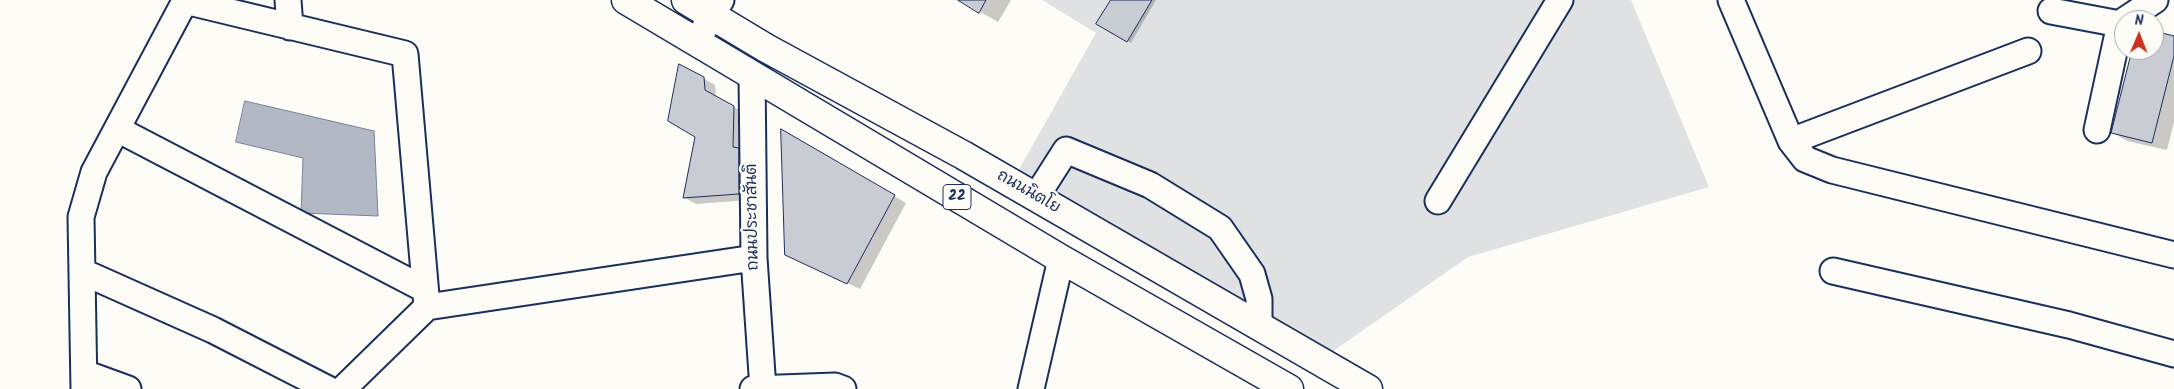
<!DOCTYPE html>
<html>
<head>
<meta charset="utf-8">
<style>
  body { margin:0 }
  #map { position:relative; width:2174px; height:389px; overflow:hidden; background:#fdfcf7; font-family:Kalam,sans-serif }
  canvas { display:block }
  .north { position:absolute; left:2114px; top:10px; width:50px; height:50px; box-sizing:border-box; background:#fdfcf7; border:1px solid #a3aaba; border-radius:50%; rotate:1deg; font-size:14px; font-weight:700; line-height:20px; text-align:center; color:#1b2f5e }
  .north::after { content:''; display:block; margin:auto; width:18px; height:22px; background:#c8321e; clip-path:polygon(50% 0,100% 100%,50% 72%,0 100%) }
</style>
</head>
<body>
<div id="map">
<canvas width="2174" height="389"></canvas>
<div class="north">N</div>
</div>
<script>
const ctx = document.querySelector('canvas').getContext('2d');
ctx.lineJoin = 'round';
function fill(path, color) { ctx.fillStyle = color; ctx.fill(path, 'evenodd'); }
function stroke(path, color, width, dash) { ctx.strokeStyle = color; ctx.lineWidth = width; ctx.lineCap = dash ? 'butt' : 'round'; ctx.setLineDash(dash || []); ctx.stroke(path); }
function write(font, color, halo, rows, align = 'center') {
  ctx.font = font + ' Kalam,"Playpen Sans Thai",sans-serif'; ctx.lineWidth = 5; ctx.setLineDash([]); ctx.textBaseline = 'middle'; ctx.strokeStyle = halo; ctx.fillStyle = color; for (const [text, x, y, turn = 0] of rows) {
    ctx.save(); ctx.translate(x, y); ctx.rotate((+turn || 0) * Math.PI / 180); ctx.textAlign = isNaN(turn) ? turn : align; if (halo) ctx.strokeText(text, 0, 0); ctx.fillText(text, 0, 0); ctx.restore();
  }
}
const green = new Path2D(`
  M1042,0H1631L1709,187L1468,257L1329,354L1017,173L1096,33Z`);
const water = new Path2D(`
  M245,101L374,131L378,216L301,213L303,158L236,142Z`);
const shadow = new Path2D(`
  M960,0H1011L998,22Z
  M1112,0H1156L1131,43L1098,24Z
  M2154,32L2174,37V122L2167,150L2127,141L2112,132L2133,50H2154Z
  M703,78L715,85L716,97L746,114L750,200L696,204L685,198L696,137Z
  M782,131L906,203L860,289L786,254Z`);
const building = new Path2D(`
  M958,0H986L979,13Z
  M1111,0H1152L1127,42L1096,24Z
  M2154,31L2174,36V56L2152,143L2111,133L2132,50H2154Z
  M679,64L704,77L705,90L734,106L733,147L739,148V194L683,198L695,137L668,121Z
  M781,129L895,195L847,284L785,255Z`);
const minor = new Path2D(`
  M288,0L290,27
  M1731,0L1791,141L1805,159L1832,170L2174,255
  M2051,11L2120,24
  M2125,20L2155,0
  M697,41L721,0
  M752,74L754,258L763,389
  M117,129L424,289
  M2097,130L2120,24L2124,21
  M1791,141L2028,51
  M1036,197L1066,150L1150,185L1220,228L1252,274L1259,299V325
  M1438,201L1560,0
  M1833,271L2069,325L2174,354
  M83,272L213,330L328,389
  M427,307L754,258
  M84,373L128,389
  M84,389L81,217L94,172L185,1L405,54L427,307L343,389
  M753,389L835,386L843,389
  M1031,389L1061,259`);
const major = new Path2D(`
  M626,0L1061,259L1289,389
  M686,0L766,48L963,155L1368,389`);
const shields = [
  [957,197,28]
];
const shieldNames = [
  ["22",957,197]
];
const streetNames = [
  ["ถนนนิตโย",1028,193,30],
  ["ถนนประชาสันติ",754,217,-91]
];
fill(green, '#e0e1e3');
fill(water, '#b3b8c5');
stroke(water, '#76819c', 1);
fill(shadow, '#0003');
fill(building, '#c9ccd3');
stroke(building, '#1b2f5e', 1);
stroke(minor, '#1b2f5e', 29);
stroke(major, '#1b2f5e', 31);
stroke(minor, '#fdfcf7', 25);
stroke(major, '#fdfcf7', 28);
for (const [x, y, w] of shields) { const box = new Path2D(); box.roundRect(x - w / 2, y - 12.5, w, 25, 4); ctx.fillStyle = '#fdfcf7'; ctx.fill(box); stroke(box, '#1b2f5e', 1); }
write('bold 15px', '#1b2f5e', null, shieldNames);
write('16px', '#1b2f5e', '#fdfcf7', streetNames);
</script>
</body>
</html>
